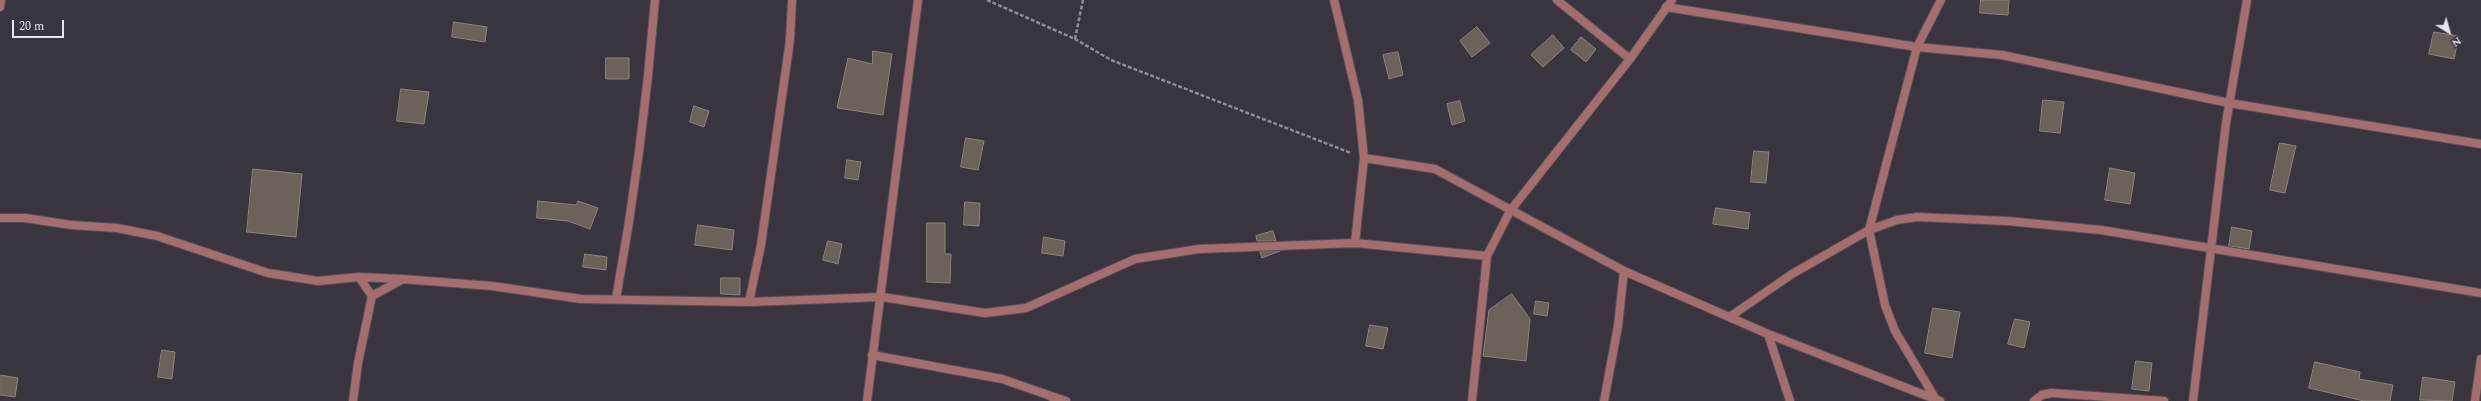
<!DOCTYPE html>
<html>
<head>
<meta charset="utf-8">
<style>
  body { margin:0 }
  #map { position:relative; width:2481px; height:401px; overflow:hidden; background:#39343d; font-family:Spectral,serif }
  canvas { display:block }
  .north { position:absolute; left:2429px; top:12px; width:40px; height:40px; -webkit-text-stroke:3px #39343d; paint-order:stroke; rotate:143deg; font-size:11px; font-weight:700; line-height:16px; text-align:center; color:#e8e5eb }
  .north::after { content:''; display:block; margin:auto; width:14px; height:18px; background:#e8e5eb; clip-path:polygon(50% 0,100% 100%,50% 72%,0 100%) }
  .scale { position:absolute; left:12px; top:20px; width:52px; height:18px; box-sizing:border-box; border:2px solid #e8e5eb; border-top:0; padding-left:5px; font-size:12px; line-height:14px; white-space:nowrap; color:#e8e5eb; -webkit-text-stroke:3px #39343d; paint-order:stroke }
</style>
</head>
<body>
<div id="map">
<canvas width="2481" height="401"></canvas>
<div class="north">N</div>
<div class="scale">20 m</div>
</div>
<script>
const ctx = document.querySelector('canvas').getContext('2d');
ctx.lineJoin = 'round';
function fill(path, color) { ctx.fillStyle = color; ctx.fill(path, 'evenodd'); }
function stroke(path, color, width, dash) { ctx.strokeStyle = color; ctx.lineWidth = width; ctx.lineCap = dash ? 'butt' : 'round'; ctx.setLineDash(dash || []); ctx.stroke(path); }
const building = new Path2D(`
  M1981,0H2009L2008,15L1980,13Z
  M454,22L487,27L485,42L452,37Z
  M1477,27L1490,43L1472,57L1460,41Z
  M2434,32L2459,36L2454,59L2429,54Z
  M1553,35L1564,48L1543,67L1531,55Z
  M1581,37L1596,49L1586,62L1571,50Z
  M873,51L892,54L883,115L837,108L848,58L872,64Z
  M1398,52L1403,75L1389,79L1383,55Z
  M606,58H629V79H606Z
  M401,89L429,92L424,124L397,121Z
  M2043,100L2064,102L2060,133L2040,131Z
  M1460,101L1465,121L1452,125L1447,104Z
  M694,106L709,111L704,127L690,122Z
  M966,138L984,141L978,170L961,167Z
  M2280,143L2296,146L2285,193L2270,190Z
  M1754,151L1769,152L1766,183L1751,182Z
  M847,160L861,162L858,180L845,178Z
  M2110,168L2135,173L2130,204L2105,200Z
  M253,169L302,174L296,237L247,232Z
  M538,201L576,205L578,201L598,208L590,229L568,221L537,218Z
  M965,202L980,203L979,226L964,225Z
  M1716,208L1750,213L1748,229L1713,224Z
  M927,223H945V254H951L950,283L927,282Z
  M698,225L734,230L732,250L695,245Z
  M2232,227L2252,231L2249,249L2229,246Z
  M1273,231L1276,241H1257L1256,236Z
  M1044,237L1065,241L1063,256L1042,253Z
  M828,241L842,244L838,264L823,260Z
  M1280,251L1262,258L1260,252Z
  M585,254L607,257L606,270L583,267Z
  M721,278H740V295L721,294Z
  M1512,294L1530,319L1526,361L1483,356L1489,310Z
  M1536,301L1549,303L1547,316L1534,314Z
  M1933,308L1960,312L1952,358L1925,353Z
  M2015,319L2030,322L2024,348L2008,344Z
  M1370,325L1388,328L1383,349L1366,346Z
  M162,350L175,352L172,379L158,377Z
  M2136,361L2152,363L2149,391L2132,389Z
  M2315,362L2360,372L2359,379L2393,385L2390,401H2364L2309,388Z
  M0,375L18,378L15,397L0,395Z
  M2423,377L2455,382L2452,401L2420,400Z`);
const path = new Path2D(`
  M987,0L1075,39L1111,60L1351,153
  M1075,39L1083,0`);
const minor = new Path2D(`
  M1334,0L1358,100L1364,158L1355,243
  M1557,0L1630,59
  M0,7L1,0
  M1666,7L1917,47L2002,55L2229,103L2481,144
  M1364,158L1435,169L1624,271L1768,334L1940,401
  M0,218H25L71,225L117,228L157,236L268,273L318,281L359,277L402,279L492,286L581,299L749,302L882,297L985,313L1026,308L1135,259L1199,249L1355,243L1487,256L1510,211L1630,59L1672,0
  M372,296L401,280
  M616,299C634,200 647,101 655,0
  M749,302L761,245L790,40L792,0
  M1731,316L1792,274L1869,230L1897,220L1917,217L2007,221L2101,230L2481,293
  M1768,334L1790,401
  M872,355L1002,379L1051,396L1055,401
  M1051,396L1066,401
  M1935,398L1895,331L1885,305L1869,230L1917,47L1941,0
  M353,401L358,363L372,296L359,277
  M867,401L918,0
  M1472,401L1487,256
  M1604,401L1618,326L1624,271
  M2034,401L2042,395L2051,393L2164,401
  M2193,401L2226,123L2247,0
  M2475,401L2481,359`);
fill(building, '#6b635a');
stroke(building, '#8c837a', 1);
stroke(minor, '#555059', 10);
stroke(path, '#908c94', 2.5, [4, 2]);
stroke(minor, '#a56e6e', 8);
</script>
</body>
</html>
